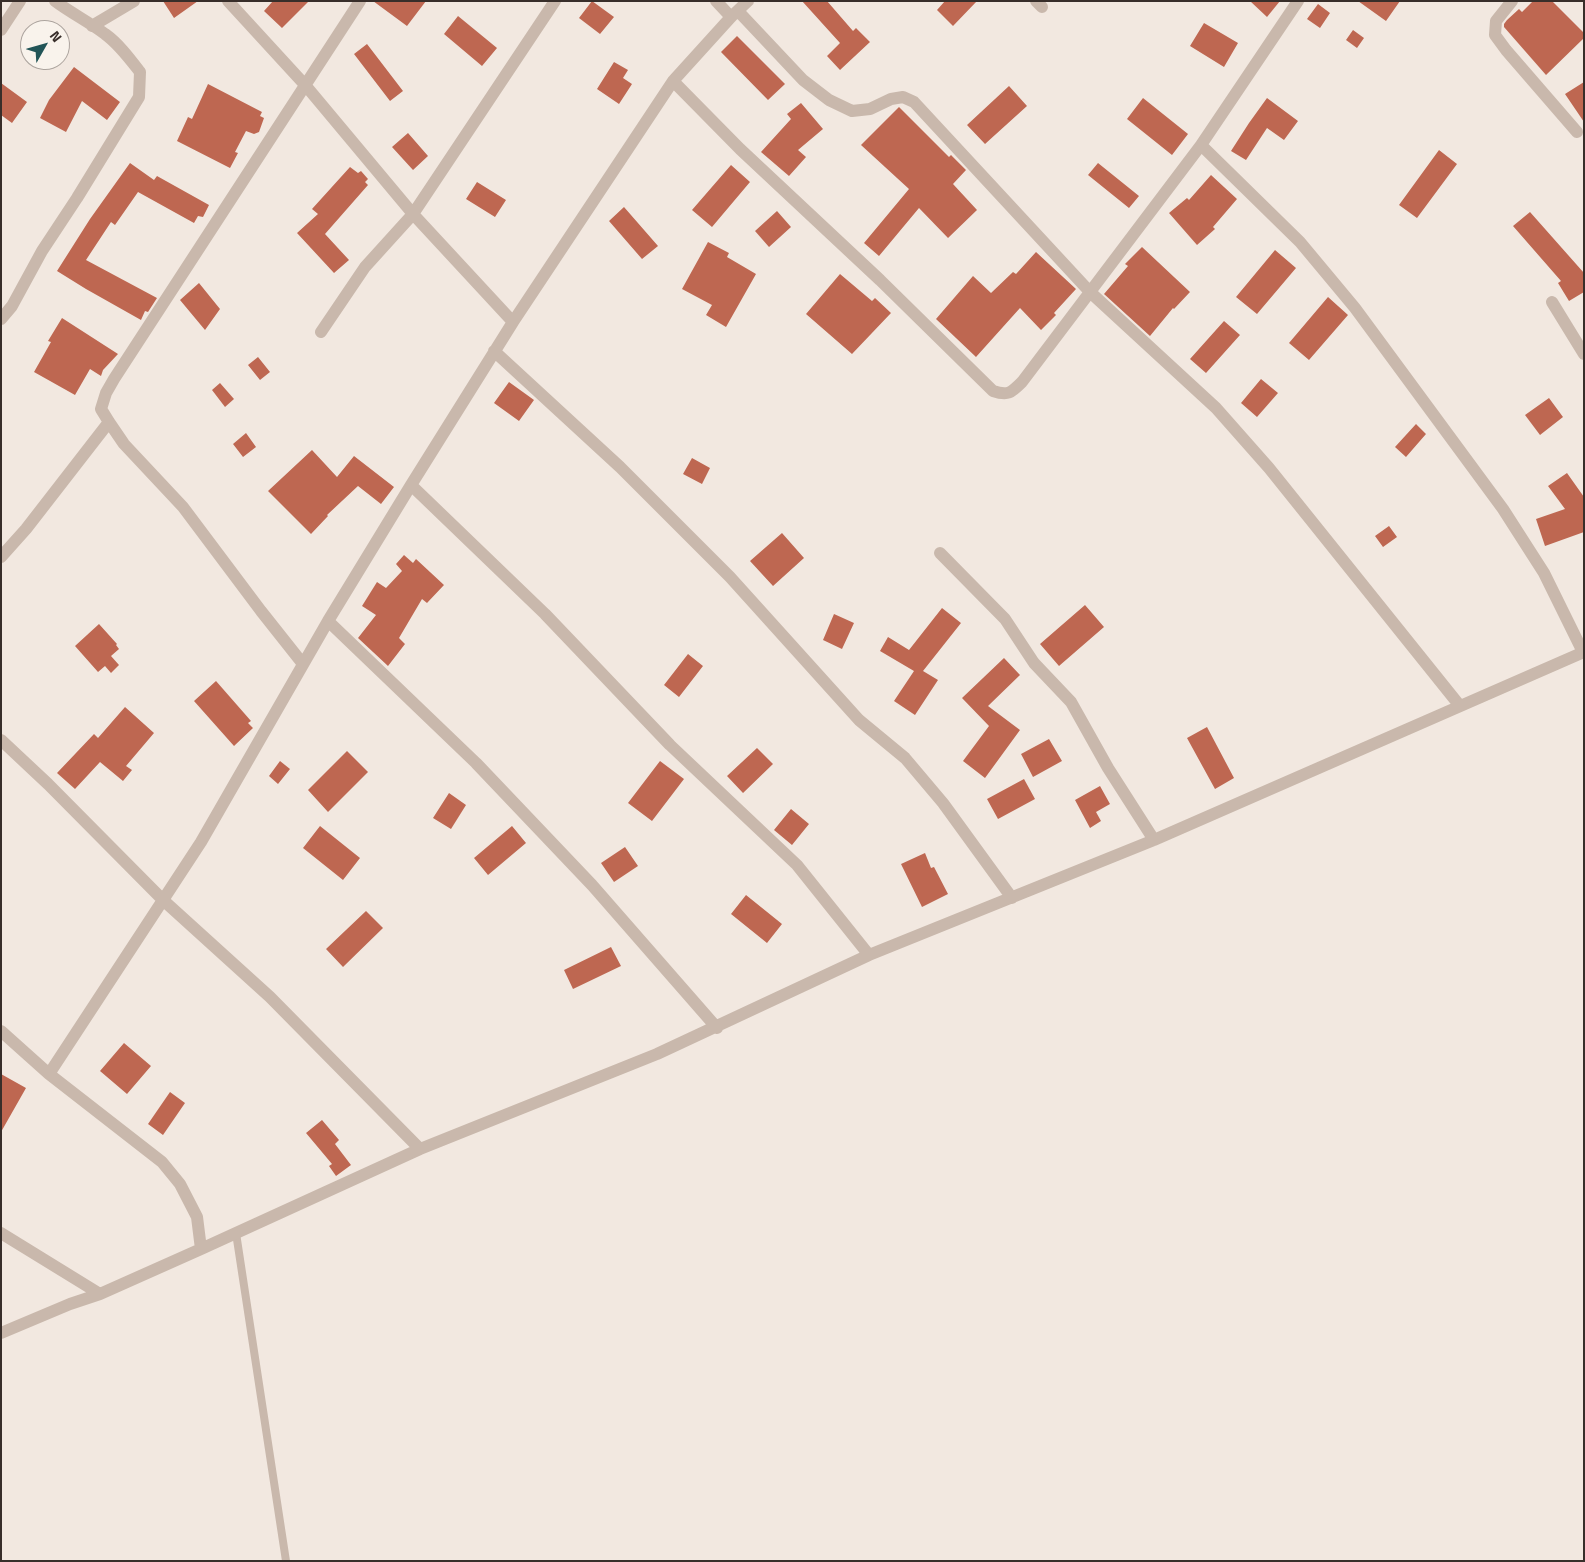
<!DOCTYPE html>
<html>
<head>
<meta charset="utf-8">
<style>
  body { margin:0 }
  #map { position:relative; width:1585px; height:1562px; overflow:hidden; background:#f2e8e0; font-family:"Titillium Web",sans-serif }
  canvas { display:block }
  .frame { position:absolute; inset:0; border:2px solid #382e2a; pointer-events:none }
  .north { position:absolute; left:20px; top:20px; width:50px; height:50px; box-sizing:border-box; background:#f9f3ec; border:1px solid #aca49e; border-radius:50%; rotate:52deg; font-size:14px; font-weight:700; line-height:20px; text-align:center; color:#382e2a }
  .north::after { content:''; display:block; margin:auto; width:18px; height:22px; background:#225557; clip-path:polygon(50% 0,100% 100%,50% 72%,0 100%) }
</style>
</head>
<body>
<div id="map">
<canvas width="1585" height="1562"></canvas>
<div class="frame"></div>
<div class="north">N</div>
</div>
<script>
const ctx = document.querySelector('canvas').getContext('2d');
ctx.lineJoin = 'round';
function fill(path, color) { ctx.fillStyle = color; ctx.fill(path, 'evenodd'); }
function stroke(path, color, width, dash) { ctx.strokeStyle = color; ctx.lineWidth = width; ctx.lineCap = dash ? 'butt' : 'round'; ctx.setLineDash(dash || []); ctx.stroke(path); }
const building = new Path2D(`
  M163,1H198L174,18Z
  M273,1H309L282,28L264,11Z
  M373,1H426L407,26Z
  M592,1L614,17L600,34L579,18Z
  M802,1H827L853,31L856,28L870,42L840,70L827,56L840,43Z
  M945,1H977L953,26L937,10Z
  M1250,1H1280L1267,17Z
  M1358,1H1400L1386,21Z
  M1533,1H1552L1584,33V38L1546,75L1504,27V24L1507,20L1519,9L1522,12Z
  M1318,4L1330,13L1320,28L1307,19Z
  M458,16L497,48L482,66L444,34Z
  M1204,23L1238,43L1224,67L1190,46Z
  M1353,30L1364,38L1357,48L1346,40Z
  M737,36L785,84L768,100L721,52Z
  M367,44L403,91L390,101L354,54Z
  M614,62L628,70L623,78L632,84L619,104L597,89Z
  M74,67L120,102L107,120L82,101L66,132L40,118L49,100Z
  M1584,82V122L1565,94Z
  M1,83L27,102L12,123L1,115Z
  M208,84L262,112L260,116L264,118L259,132L254,134L246,131L235,152L238,153L230,168L177,141L188,117L192,119Z
  M1009,86L1027,106L985,144L967,125Z
  M1143,98L1188,134L1172,155L1127,119Z
  M1267,98L1298,121L1284,140L1267,128L1246,160L1231,151L1249,123Z
  M801,103L823,129L798,150L806,157L789,176L761,152L791,119L787,114Z
  M899,107L949,157L951,155L966,170L953,184L977,210L948,238L919,208L879,256L864,243L909,189L861,145Z
  M408,133L428,156L413,170L392,147Z
  M1439,150L1457,164L1417,218L1399,205Z
  M130,163L154,180L157,176L209,205L203,217L198,216L194,223L138,192L115,225L111,222L86,260L157,298L148,312L145,311L141,320L86,289L57,271L90,219Z
  M1098,163L1139,196L1129,208L1088,175Z
  M731,165L750,182L712,227L692,210Z
  M350,167L358,173L361,171L368,179L365,182L368,185L325,234L349,260L334,273L297,233L318,214L312,209Z
  M1211,175L1237,199L1213,227L1215,229L1197,245L1169,213L1187,198L1189,200Z
  M477,182L506,200L495,217L466,199Z
  M624,207L658,246L642,259L609,221Z
  M777,211L791,227L769,247L755,231Z
  M1530,212L1584,273V292L1569,301L1558,283L1561,281L1513,226Z
  M708,242L729,253L727,257L756,274L726,327L706,315L712,305L682,289Z
  M1142,247L1190,292L1174,309L1173,308L1150,336L1104,294L1128,266L1125,264Z
  M1275,250L1296,268L1257,314L1236,297Z
  M1036,252L1076,289L1054,313L1056,315L1041,330L1020,308L976,357L936,319L973,276L991,293L1013,272L1016,274Z
  M840,274L872,301L875,298L891,313L852,354L806,314Z
  M199,283L220,309L205,330L180,300Z
  M1328,297L1348,315L1309,360L1289,343Z
  M62,318L118,354L103,370L101,376L90,369L75,395L34,372L51,342L48,341Z
  M1224,321L1240,335L1206,373L1190,359Z
  M258,357L270,372L260,380L248,365Z
  M1261,379L1278,393L1257,417L1241,403Z
  M509,382L534,400L519,421L494,403Z
  M220,383L234,399L225,407L212,390Z
  M1549,398L1563,417L1540,435L1525,415Z
  M1416,424L1426,434L1406,457L1395,447Z
  M246,433L256,447L243,457L233,444Z
  M312,450L337,477L354,456L394,487L381,504L358,486L327,515L328,516L311,534L268,491Z
  M692,458L710,468L702,484L683,474Z
  M1567,473L1584,497V532L1545,546L1536,519L1565,509L1548,486Z
  M1389,526L1397,537L1383,547L1375,536Z
  M782,533L804,558L773,586L750,561Z
  M404,555L413,563L416,559L444,585L427,603L422,599L399,638L405,644L388,666L358,638L376,615L362,606L377,582L386,588L402,571L396,564Z
  M1085,605L1104,627L1059,666L1040,644Z
  M942,608L961,623L923,671L938,680L915,715L894,701L914,671L880,651L888,637L909,650Z
  M834,614L854,623L842,649L823,640Z
  M99,624L117,644L116,645L119,649L111,656L119,665L111,673L105,666L98,672L75,646Z
  M688,654L703,666L679,697L664,685Z
  M1004,658L1020,675L988,706L1020,730L985,778L963,761L989,726L962,698Z
  M216,681L251,721L248,723L253,728L234,746L194,701Z
  M125,707L154,733L126,766L132,770L123,781L100,762L75,789L57,773L94,734L98,738Z
  M1207,727L1234,778L1215,789L1187,738Z
  M1049,739L1062,761L1033,777L1021,754Z
  M757,748L773,764L743,793L727,776Z
  M347,751L368,772L328,812L308,790Z
  M280,761L290,769L278,784L269,776Z
  M660,761L684,779L652,821L628,803Z
  M1024,779L1035,799L998,819L987,799Z
  M1100,786L1110,804L1096,812L1101,821L1090,828L1075,800Z
  M449,793L466,805L451,829L433,818Z
  M791,809L809,824L792,845L774,830Z
  M320,826L360,858L343,880L303,848Z
  M512,826L526,843L488,875L474,858Z
  M625,847L638,866L614,882L601,863Z
  M925,853L931,868L934,867L948,894L922,907L901,864Z
  M746,895L782,924L767,943L731,914Z
  M366,911L383,928L343,967L326,949Z
  M611,947L621,966L573,989L564,970Z
  M124,1043L151,1066L127,1094L100,1071Z
  M1,1074L26,1088L1,1132Z
  M170,1092L185,1103L163,1135L148,1124Z
  M322,1120L339,1140L335,1144L351,1165L336,1176L329,1166L332,1164L306,1133Z`);
const lane = new Path2D(`
  M236,1233L286,1561`);
const street = new Path2D(`
  M228,1L306,86L413,214L513,322L411,485L328,621L201,842L163,900L270,997L420,1149
  M716,1L731,17
  M1036,1L1042,7
  M1512,1L1496,21L1495,35L1506,50L1577,132
  M738,11L803,80L829,100L852,111L870,109L891,99L903,97L914,102L1090,292L1216,408L1269,468L1460,706
  M92,26L134,1
  M1,30L20,1
  M673,81L740,149L880,280L993,391C1008,396 1011,393 1022,382L1201,145L1298,1
  M1201,145L1300,242L1355,308L1503,509L1544,573L1583,652
  M1552,302L1584,354
  M1,319L12,306L42,251L77,198L139,97L140,72C130,59 119,44 105,34C89,22 71,13 55,1
  M513,322L673,81L731,17L748,1
  M321,332L365,267L413,214L555,1
  M494,351L620,467L730,577L859,720L905,758L943,803L1012,898
  M411,485L545,614L670,745L797,865L869,955
  M940,553L1005,619L1034,663L1071,702L1108,768L1154,840
  M1,557L26,529L109,422
  M328,621L476,763L592,885L717,1028
  M303,664L261,611L183,507L124,444L109,422L101,409L106,393L114,379L360,1
  M1,740L48,784L163,900L49,1074
  M1,1031L49,1074L162,1162L180,1184L197,1217L201,1249
  M1,1233L100,1294
  M1,1333L70,1304L100,1294L201,1249L420,1149L657,1054L869,955L1154,840L1584,652`);
fill(building, '#be6751');
stroke(lane, '#c9b8ac', 8);
stroke(street, '#c9b8ac', 12);
</script>
</body>
</html>
